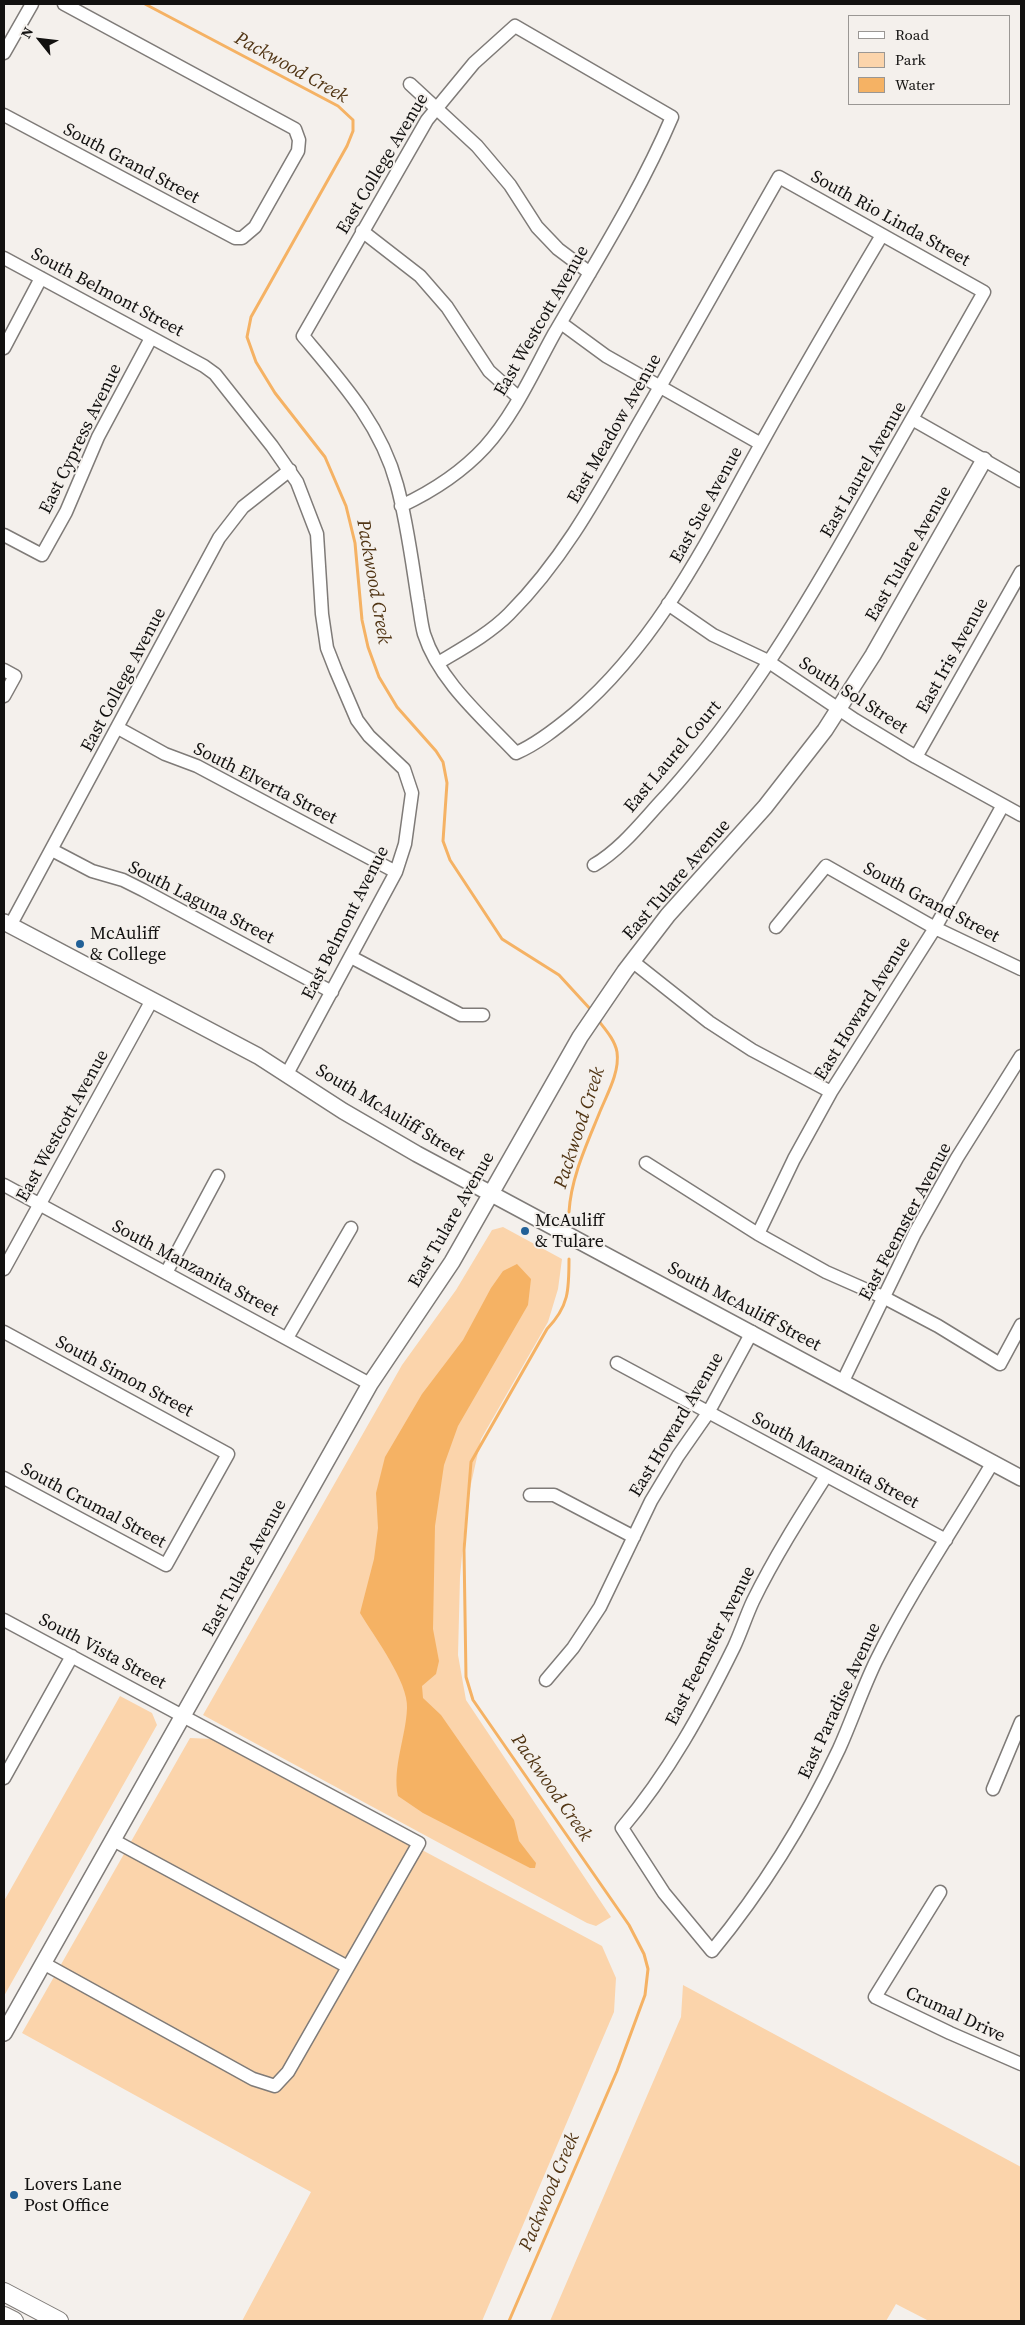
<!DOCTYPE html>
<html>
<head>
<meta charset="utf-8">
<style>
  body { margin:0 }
  #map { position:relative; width:1025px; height:2325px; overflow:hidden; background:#f4f0ec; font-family:"Source Serif 4",serif }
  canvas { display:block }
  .frame { position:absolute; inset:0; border:5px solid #121110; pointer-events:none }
  .legend { position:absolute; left:848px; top:15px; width:162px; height:90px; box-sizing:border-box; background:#f4f0ec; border:1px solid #9a9794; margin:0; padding:6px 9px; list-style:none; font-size:15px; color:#121110 }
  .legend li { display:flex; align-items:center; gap:10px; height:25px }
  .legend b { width:25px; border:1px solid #9a9794 }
  .north { position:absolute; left:15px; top:15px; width:50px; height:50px; -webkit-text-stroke:4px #f4f0ec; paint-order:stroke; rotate:299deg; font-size:14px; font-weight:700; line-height:20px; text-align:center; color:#121110 }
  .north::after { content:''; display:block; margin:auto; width:18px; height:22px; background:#121110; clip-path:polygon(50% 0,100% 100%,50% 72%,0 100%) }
</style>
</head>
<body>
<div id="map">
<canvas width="1025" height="2325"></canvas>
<div class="frame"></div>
<ul class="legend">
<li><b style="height:6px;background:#fff"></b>Road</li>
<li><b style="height:14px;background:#fbd4ab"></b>Park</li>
<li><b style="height:14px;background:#f5b264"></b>Water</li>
</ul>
<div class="north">N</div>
</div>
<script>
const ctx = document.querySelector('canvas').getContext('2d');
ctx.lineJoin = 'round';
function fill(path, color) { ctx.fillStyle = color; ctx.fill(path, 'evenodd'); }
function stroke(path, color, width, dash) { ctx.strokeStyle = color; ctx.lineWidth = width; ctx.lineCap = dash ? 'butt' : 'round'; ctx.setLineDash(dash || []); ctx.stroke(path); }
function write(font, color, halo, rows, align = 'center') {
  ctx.font = font + ' "Source Serif 4",serif'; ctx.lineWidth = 4; ctx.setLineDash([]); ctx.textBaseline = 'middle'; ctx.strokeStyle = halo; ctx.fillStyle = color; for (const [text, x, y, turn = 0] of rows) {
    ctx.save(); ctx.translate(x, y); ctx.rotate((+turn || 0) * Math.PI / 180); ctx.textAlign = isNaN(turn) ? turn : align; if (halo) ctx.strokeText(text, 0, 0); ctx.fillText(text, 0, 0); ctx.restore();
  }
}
const green = new Path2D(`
  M503,1227L562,1259L558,1289L548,1322L481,1439L467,1502L460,1577L458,1655L466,1700L611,1917L596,1926L587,1923L203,1715L402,1365L456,1290L492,1230Z
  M120,1696L152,1713L157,1725L4,1996V1901Z
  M190,1738L214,1739L602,1946L616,1978L614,2012L482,2321H242L311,2192L22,2033Z
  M683,1985L1021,2167V2321H929L896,2304L886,2321H550L681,2017Z`);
const water = new Path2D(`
  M517,1264L531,1279L528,1305L458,1426L444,1465L435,1526L433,1629L439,1661L436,1674L422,1686L423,1698L441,1715L514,1820L519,1841L536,1863L535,1868H530L423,1813L398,1796C392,1768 406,1737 407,1708C409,1683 374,1636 360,1613L374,1559L378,1528L376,1493L385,1457L422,1394L463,1340L491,1288L503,1271Z`);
const stream = new Path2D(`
  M145,4L338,106L353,120V131L347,146L251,317L247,337L256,362L275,393L325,457L346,506L355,543L362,620L368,647L379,677L397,707L436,751L443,762L447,783L443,841L450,860L502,939L559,975L592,1011
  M569,1212C571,1178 586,1146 599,1114C606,1096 620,1073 617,1052C615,1040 605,1029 598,1020
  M509,2321L617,2071L645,1995L648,1969L644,1954L629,1925L473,1700L466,1677L464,1550L471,1462L547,1329C569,1306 569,1290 569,1259`);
const minor = new Path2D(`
  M4,53L32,4
  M410,84L477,146L510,185L537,227L558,249L590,273
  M4,115L235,238H242L255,227L298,151L299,140L295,129L64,4
  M362,231L420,276L447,307L489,371L518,397
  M4,258L204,366L215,374L272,446L297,482L317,534L322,614L327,648L336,671L357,720L369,736L404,769L412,793L405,844L396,872L287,1074
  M561,323L606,356L761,444
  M4,348L41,278
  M912,419L1021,481
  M401,506C433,491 461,473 485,447C514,415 533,372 554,334C595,263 640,192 672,117L515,26L474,63L427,120L303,336C342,382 381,425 397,485C407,522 412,562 418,600C420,611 421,623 424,634C439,681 483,718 516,753C537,744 557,728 575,713C659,641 708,539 761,444C800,374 841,304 882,235
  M4,535L42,555L66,512L98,437L151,338
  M668,604L713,635L766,660L855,720L916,757L1021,815
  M438,663C463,648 489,634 509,614C563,560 598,495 635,430C684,346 731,261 779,177L984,292C944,363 904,434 863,505C805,608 746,707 667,795C644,819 623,848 594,865
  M4,670L15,676L4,696
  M118,728L165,754L197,766L396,872
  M916,757L1021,572
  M52,850L92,871L123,880L143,890L332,992
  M10,926L219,538L243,507L290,470
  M776,927L826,866L935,928L1021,969
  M351,957L461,1015H483
  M632,961L709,1022L752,1050L831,1092
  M646,1163L758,1234L826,1272L885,1298L938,1326L1000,1364L1021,1325
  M4,1185L370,1384
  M758,1234L794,1159L831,1092L935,928L1003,805
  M4,1269L152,1000
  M166,1273L218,1176
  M4,1332L228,1454L166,1565L4,1478
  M287,1338L351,1228
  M617,1363L946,1540
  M843,1381L915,1233L957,1158L1021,1056
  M826,1476C800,1517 774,1558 753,1601C746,1616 741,1632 734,1647C703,1710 668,1774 622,1828L664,1893L712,1951C763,1889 805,1821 839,1749C852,1720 862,1690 876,1661C910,1592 954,1528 993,1462
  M530,1495H554L634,1537
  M4,1620L419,1843L288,2072L275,2086L253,2079L43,1963
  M546,1680L573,1648L600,1607L651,1501L678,1456L708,1413L752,1332
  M4,1778L72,1656
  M993,1789L1021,1722
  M113,1840L348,1967
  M940,1892L875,1997L950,2033L1021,2064`);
const tertiary = new Path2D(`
  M4,922L258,1056L343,1111L417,1154L1021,1478
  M4,2033L370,1384L452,1262L580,1037L625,971L668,915L765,807L825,730L873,655L984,460`);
const secondary = new Path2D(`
  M4,2292L59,2321
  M4,2316L14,2321`);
const markers = [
  [80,944,5,"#216097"],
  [525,1231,5,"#216097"],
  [14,2195,5,"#216097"]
];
const streetNames = [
  ["South Grand Street",131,164,28],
  ["East College Avenue",383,164,-59],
  ["South Rio Linda Street",890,219,29],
  ["South Belmont Street",107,293,28],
  ["East Westcott Avenue",542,321,-60],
  ["East Meadow Avenue",615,429,-60],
  ["East Cypress Avenue",81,439,-64],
  ["East Laurel Avenue",864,470,-60],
  ["East Sue Avenue",707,505,-61],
  ["East Tulare Avenue",909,554,-60],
  ["East Iris Avenue",953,656,-61],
  ["East College Avenue",124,680,-62],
  ["South Sol Street",853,696,33],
  ["East Laurel Court",673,757,-50],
  ["South Elverta Street",265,784,27],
  ["East Tulare Avenue",677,880,-49],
  ["South Laguna Street",201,903,27],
  ["South Grand Street",931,903,28],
  ["East Belmont Avenue",346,923,-63],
  ["East Howard Avenue",863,1009,-58],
  ["South McAuliff Street",390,1113,31],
  ["East Westcott Avenue",63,1126,-61],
  ["East Tulare Avenue",452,1220,-60],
  ["East Feemster Avenue",906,1222,-62],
  ["South Manzanita Street",195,1269,28],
  ["South McAuliff Street",744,1307,28],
  ["South Simon Street",124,1377,28],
  ["East Howard Avenue",677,1425,-59],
  ["South Manzanita Street",835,1461,28],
  ["South Crumal Street",93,1506,28],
  ["East Tulare Avenue",245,1568,-61],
  ["East Feemster Avenue",711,1646,-63],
  ["South Vista Street",102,1652,28],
  ["East Paradise Avenue",840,1701,-65],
  ["Crumal Drive",955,2015,25]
];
const poiNames = [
  ["McAuliff",90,934],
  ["& College",90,955],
  ["McAuliff",535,1221],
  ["& Tulare",535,1242],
  ["Lovers Lane",24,2185],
  ["Post Office",24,2206]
];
const waterNames = [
  ["Packwood Creek",291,68,29],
  ["Packwood Creek",373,582,80],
  ["Packwood Creek",580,1128,-72],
  ["Packwood Creek",551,1788,55],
  ["Packwood Creek",550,2192,-67]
];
fill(green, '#fbd4ab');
fill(water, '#f5b264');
stroke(stream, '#f5b264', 3);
stroke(minor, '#7f7b78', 15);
stroke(tertiary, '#7f7b78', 18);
stroke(secondary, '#7f7b78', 20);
stroke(minor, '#fff', 12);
stroke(tertiary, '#fff', 15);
stroke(secondary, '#fff', 18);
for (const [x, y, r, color] of markers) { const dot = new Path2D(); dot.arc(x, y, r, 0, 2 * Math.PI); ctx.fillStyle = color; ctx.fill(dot); stroke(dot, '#f4f0ec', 2); }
write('18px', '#121110', '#f4f0ec', streetNames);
write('18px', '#121110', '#f4f0ec', poiNames, 'left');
write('italic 19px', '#513514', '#f4f0ec', waterNames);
</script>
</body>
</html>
